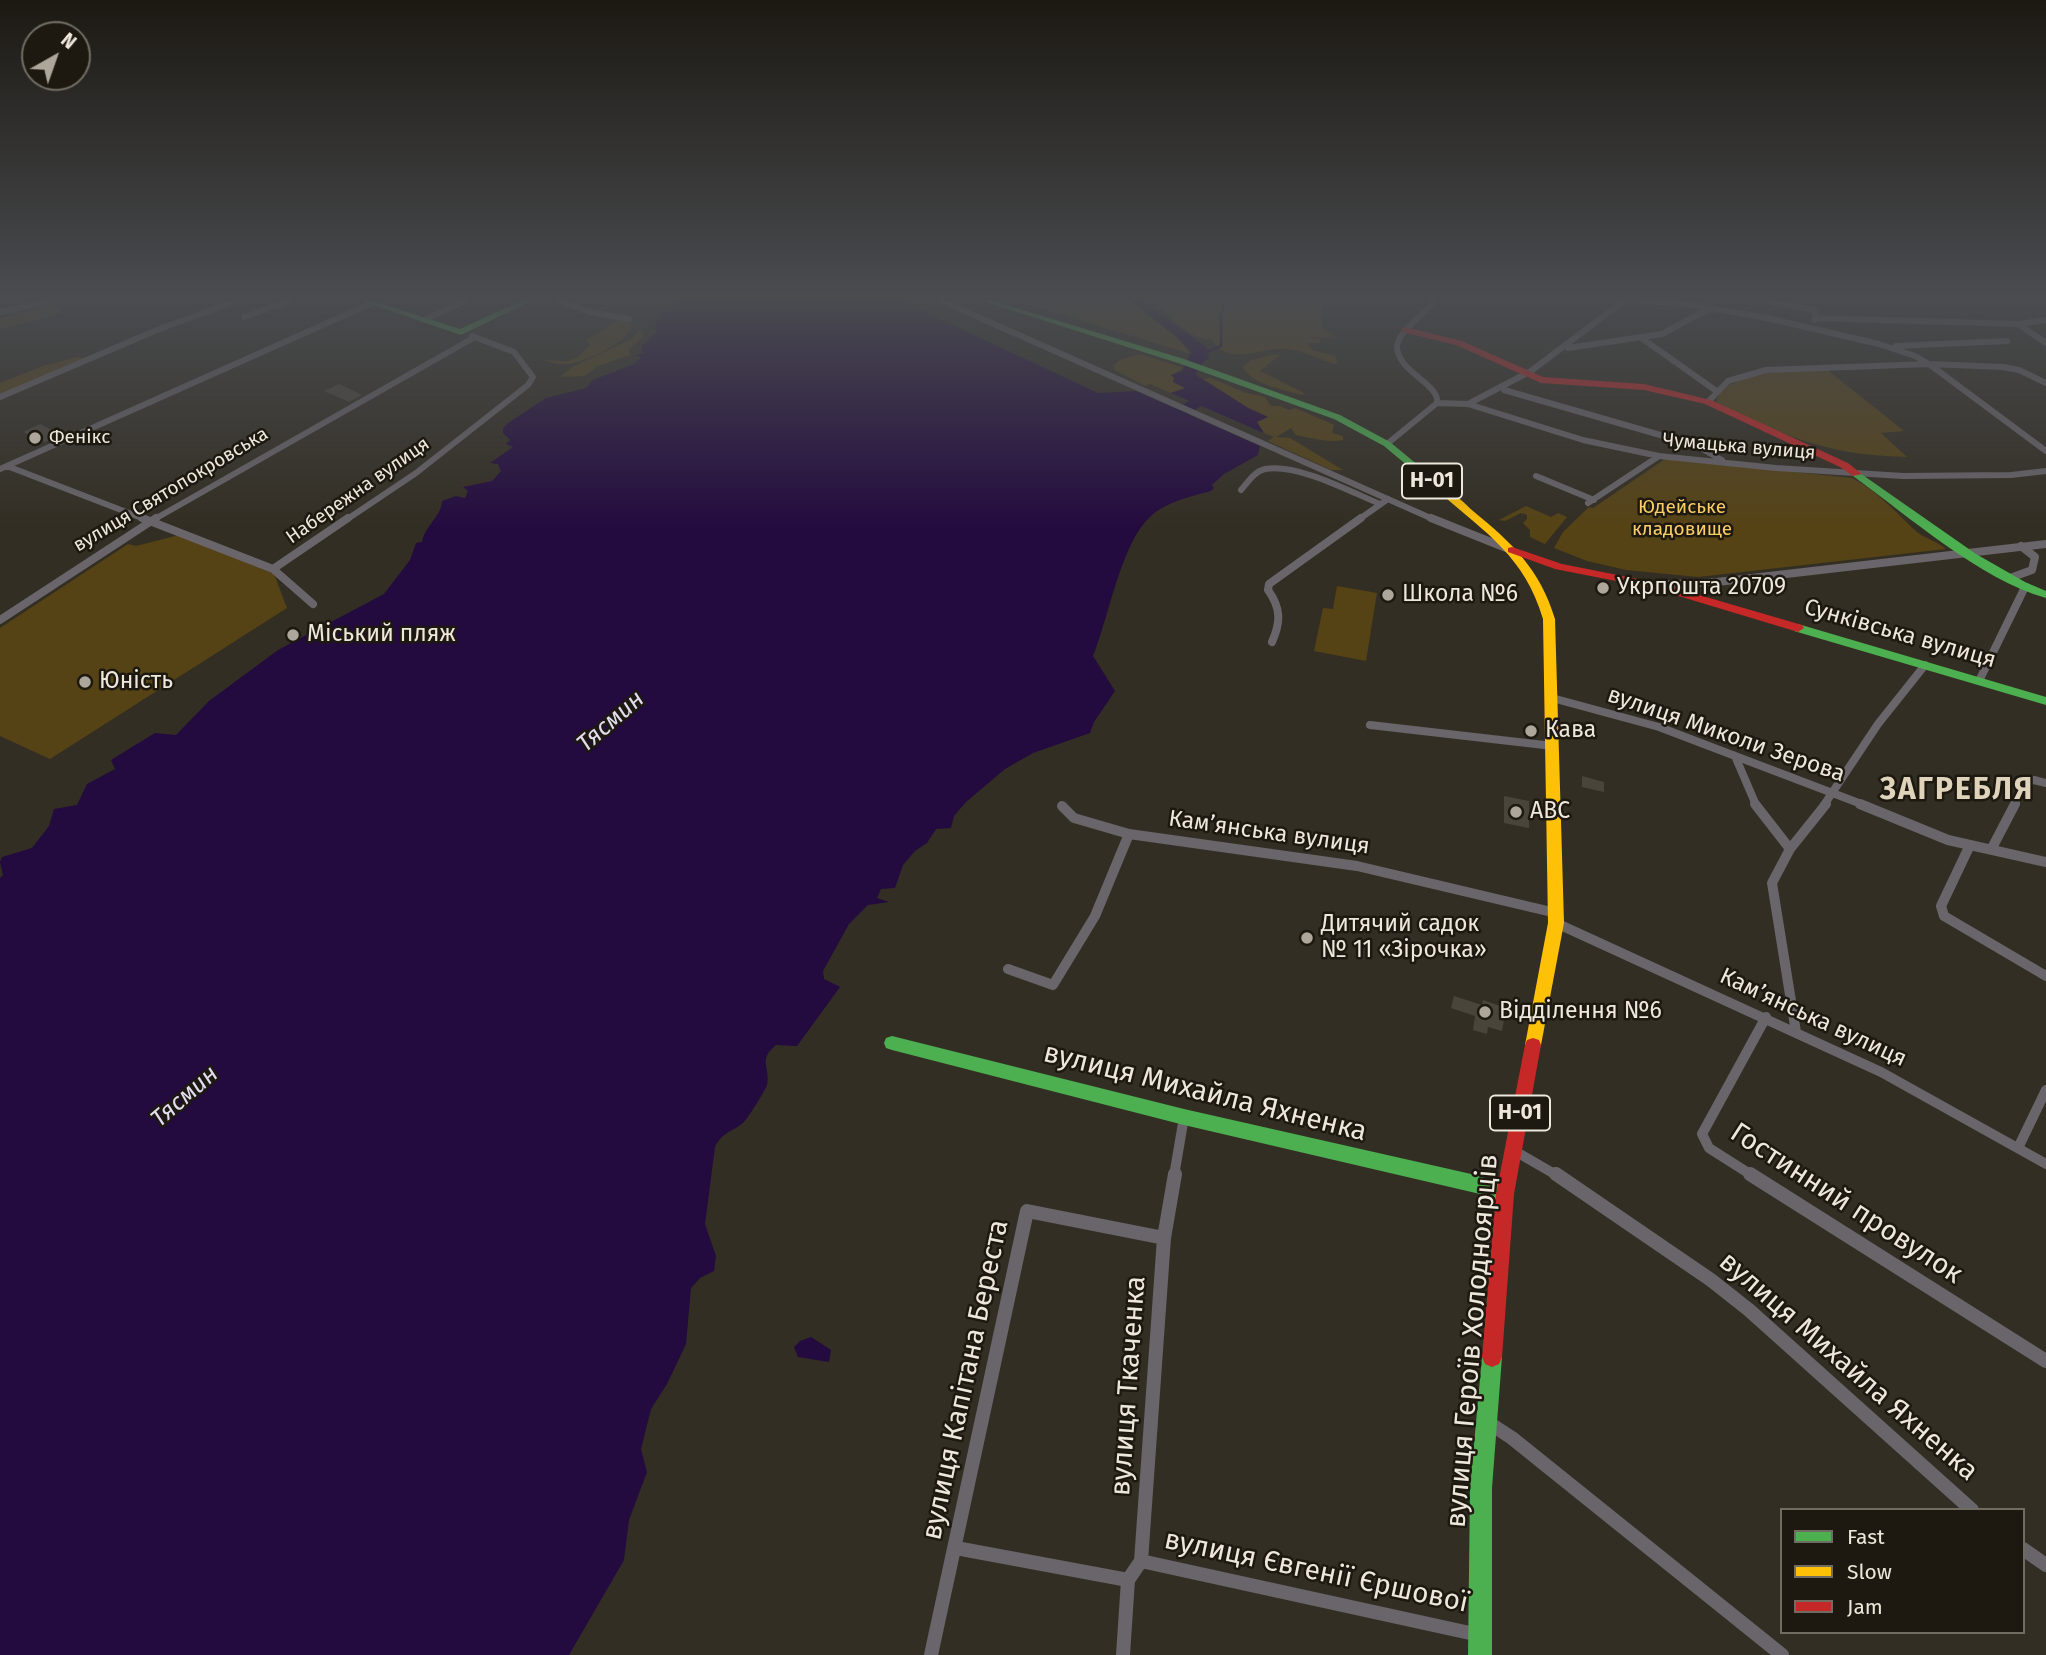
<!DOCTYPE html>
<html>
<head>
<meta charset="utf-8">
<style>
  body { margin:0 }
  #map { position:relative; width:2046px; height:1655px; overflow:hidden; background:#332e23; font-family:"Fira Sans",sans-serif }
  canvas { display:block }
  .legend { position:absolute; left:1780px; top:1508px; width:245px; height:126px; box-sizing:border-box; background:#1d1910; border:2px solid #716c62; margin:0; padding:9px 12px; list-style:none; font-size:21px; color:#eee8dc }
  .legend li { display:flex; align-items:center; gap:14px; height:35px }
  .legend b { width:35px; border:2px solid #716c62 }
  .north { position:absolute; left:21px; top:21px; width:70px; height:70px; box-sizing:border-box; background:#1d1910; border:2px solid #716c62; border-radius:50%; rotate:40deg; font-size:19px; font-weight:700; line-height:28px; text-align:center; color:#eee8dc }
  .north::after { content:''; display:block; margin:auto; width:24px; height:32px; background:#ada79b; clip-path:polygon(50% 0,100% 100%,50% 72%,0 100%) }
</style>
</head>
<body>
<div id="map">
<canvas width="2046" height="1655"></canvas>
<ul class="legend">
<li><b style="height:9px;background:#4caf50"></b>Fast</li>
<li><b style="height:9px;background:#ffc107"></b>Slow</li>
<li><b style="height:9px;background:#c62828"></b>Jam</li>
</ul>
<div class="north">N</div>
</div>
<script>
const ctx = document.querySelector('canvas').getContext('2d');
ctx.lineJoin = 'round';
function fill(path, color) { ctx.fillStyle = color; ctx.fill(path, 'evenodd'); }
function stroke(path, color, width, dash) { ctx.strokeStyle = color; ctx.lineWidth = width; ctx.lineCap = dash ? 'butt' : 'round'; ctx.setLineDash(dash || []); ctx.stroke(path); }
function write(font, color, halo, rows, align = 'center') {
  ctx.font = font + ' "Fira Sans",sans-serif'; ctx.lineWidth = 5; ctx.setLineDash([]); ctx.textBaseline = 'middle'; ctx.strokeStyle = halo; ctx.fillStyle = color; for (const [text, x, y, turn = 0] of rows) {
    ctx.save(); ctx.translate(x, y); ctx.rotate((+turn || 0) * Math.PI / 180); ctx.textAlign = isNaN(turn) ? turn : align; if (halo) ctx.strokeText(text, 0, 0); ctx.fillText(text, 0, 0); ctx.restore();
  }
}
const green = new Path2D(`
  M1013,300H1129L1177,337L1191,354Z
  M1153,300H1320L1323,304L1322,326L1336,338L1308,337L1321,340L1320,343H1307L1312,350L1335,356L1338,362L1334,364C1319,359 1302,350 1287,349C1260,347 1227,368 1212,339C1191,342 1167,314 1153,300Z
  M55,304L61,314L0,329V318Z
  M621,318L631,322L632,327C628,342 586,361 570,364C561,365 551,363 542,360L568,361L578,357L591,344L585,341Z
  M641,329L644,336L629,349L630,355L598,366L584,376L560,377L572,367L631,339Z
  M1140,354L1184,368L1172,375L1187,388L1171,393L1150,384L1145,386L1115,370L1113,366L1120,360Z
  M1271,355H1280L1260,371L1306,394L1301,395C1283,389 1252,385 1243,367L1251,360Z
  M77,357L87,359L0,395V383L43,366Z
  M1825,368L1904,431L1881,433L1907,457C1879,456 1852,454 1826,447C1791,439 1757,422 1724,408L1716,402L1722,388L1759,373Z
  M1211,378L1246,393L1265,397L1271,406H1280L1289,410L1295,408L1330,423L1334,425L1332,433L1343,436V440C1329,443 1311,438 1296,435L1291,428L1276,437L1290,438L1343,470H1331L1268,441L1274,437L1264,433L1257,425V422L1267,417C1261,413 1254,411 1247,407C1232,398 1218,388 1203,379Z
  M1665,459L1852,478C1878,491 1896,513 1917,532C1926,539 1937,541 1946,549L1698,577L1626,570L1587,561L1554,548L1563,532L1589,507L1593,508Z
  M1526,506L1551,517L1558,513L1567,517L1545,544L1530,537V530L1523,523L1527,519V515L1521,513L1505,521L1499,520Z
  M179,535L274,574L287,608L50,759L0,736V628L128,544L136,546Z
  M1337,586L1377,593L1366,661L1314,651L1323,608L1333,609Z`);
const water = new Path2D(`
  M683,300H899L1098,393L1136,391L1260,446L1258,455L1224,474L1212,485L1214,488L1211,491C1192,496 1166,502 1151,516C1121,542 1109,617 1093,656L1115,691L1094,722L1090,733L1033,753L1005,769L966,802L954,816L951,828L936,829L927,843L915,851L903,865L895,888L881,889L877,898L889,902L868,905L849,924L823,971L824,979L840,987L797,1046L776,1045C757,1061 771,1067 767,1085C766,1089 747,1120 743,1123C732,1132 722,1132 715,1147L705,1224L716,1256L714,1271L700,1278L691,1288L686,1344L667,1384L651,1409L641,1449L647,1472L629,1520L624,1560L569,1655H0V878L3,875L0,862L2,857L32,848L49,826L54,809L77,805L87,784L115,769L111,760L155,733L176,735L209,701L278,650L384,594L410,560L416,543L422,542C425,526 442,515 442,501L456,496L465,498L468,491L463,487L492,481L501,471L498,464L490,463L513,447L506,444L510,440L503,433V428L508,423L546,398L586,388L593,380L634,364L641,358L636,355L644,353L641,351L642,346L657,331L654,328H657L655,324L658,322L656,321L660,319L658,314Z
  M1130,300H1141L1206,347L1209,358L1204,361L1196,375L1248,408L1268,417L1257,422L1264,433L1171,393L1185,388L1173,382L1174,378L1171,375L1182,371L1191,352L1177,337Z
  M811,1337L831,1350L829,1362L798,1357L794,1347L800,1341Z`);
const stream = new Path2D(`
  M1202,354L1221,346V314L1225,300`);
const river = new Path2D(`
  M1195,377L1200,378L1211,395L1209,398C1198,410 1175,425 1158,422V416L1180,407L1197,395L1188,381Z`);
const building = new Path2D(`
  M339,384L362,395L349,402L324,391Z
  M40,424L62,435L45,442L23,432Z
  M1582,776L1604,782V792L1582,787Z
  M1504,796L1529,801V828L1504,823Z
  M1454,996L1482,1005L1483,1000L1506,1008L1502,1031L1488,1027L1487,1034L1473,1030L1475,1016L1451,1008Z`);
const streetFar3 = new Path2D(`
  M106,300H116
  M559,300L590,312L629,319
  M940,300L1435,520
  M1627,300L1688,304L1767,318L1879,344L1915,356L1929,364L2003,367L2019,370L2046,383
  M1763,300L1813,310L1816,314L1814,320
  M0,312L55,300
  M244,317L290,300
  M1815,318L2018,324L2046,343
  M424,320L467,300
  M2018,324L2046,320
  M1643,339L1715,390
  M1896,346L2007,341
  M1568,348L1662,334L1710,308
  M1504,390L1695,445L1722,460
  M0,397L157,330L238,300
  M1708,402L1728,381L1766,370L1929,364L2046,451
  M1437,403L1468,404L1583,440L1659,456L1776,468L1903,476L2011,475L2046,471
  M1468,404L1531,371L1625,300
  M1387,444L1437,403C1440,384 1398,372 1397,347C1397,331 1426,315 1434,300
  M7,466L147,520
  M0,469L372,303
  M1536,476L1594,500
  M1241,490C1248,482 1255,471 1265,469C1297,463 1351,492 1380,504
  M1588,503L1659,456
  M153,520L475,337
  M346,520L416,473L528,385L533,377L514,352L472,336
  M1358,520L1388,499`);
const streetFar2 = new Path2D(`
  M142,518L273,569L313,604
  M1431,518L1506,548
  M273,569L348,518
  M2010,578L2032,570L2035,557L2021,546
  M1654,585L1717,582L2046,544
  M0,620L156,518
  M1272,642C1281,622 1281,608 1268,590L1269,584L1361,518
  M1979,681L2025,587
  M1552,698L1659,727L1864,805
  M1370,725L1553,746
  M1735,756L1756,805
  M1824,805L1878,724L1925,665
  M2014,805L2026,782L2034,780L2046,783`);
const streetFar1 = new Path2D(`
  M1755,804L1790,849
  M1860,804L1948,840L2046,862
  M1062,806L1074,818L1129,834L1357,866L1556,913
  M1970,845L1941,906L1944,916L2046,976
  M1992,848L2015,804
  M1556,923L1881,1072L2046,1164
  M1008,969L1053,985L1095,916L1129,834
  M1796,1032L1772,883L1790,849L1826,804
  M2018,1148L2046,1090
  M1513,1150L1558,1176
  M1174,1176L1184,1117
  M1753,1176L1709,1148L1702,1134L1766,1017`);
const street = new Path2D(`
  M1556,1174L1711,1280L1749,1310L1972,1510
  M1750,1174L2046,1361
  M1486,1421L1512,1438L1782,1655
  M956,1548L1128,1580
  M2023,1549L2046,1565
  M1141,1561L1479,1635
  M931,1655L1027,1211L1164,1238
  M1123,1655L1128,1580L1141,1561L1164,1238L1175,1174`);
const fast = new Path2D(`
  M359,300H370L460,329L523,300H533L461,335Z
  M979,300H990L1184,359L1340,415L1390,442L1448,490L1447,492H1439L1384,446L1334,419L1178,363Z
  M1857,471L1976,554L2025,582L2046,591V598C1979,579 1910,517 1853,476L1852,474Z
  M1798,624L2046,697V705L1794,631V625Z
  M892,1036L1184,1109L1480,1176L1511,1188L1514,1194L1511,1200L1505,1203L1480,1194L1184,1125L892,1050L886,1048L884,1043L886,1038Z
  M1492,1347L1499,1350L1502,1357L1492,1488V1655H1468L1470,1488L1482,1357L1485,1350Z`);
const slow = new Path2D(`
  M1443,487C1454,492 1464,503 1473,511C1512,543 1540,569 1555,619L1564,923L1541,1045L1539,1050L1533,1052L1527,1050L1525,1045L1548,923L1543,619C1525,557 1486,533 1439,492L1438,490Z`);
const jam = new Path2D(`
  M1405,327L1462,341L1543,377L1644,384L1711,400L1848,463L1862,474L1853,476L1840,467L1705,404L1644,390L1541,383L1456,345L1402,332V328Z
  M1512,547L1562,564L1658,583L1802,625L1804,628L1798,632L1652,588L1555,569L1508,552V548Z
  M1533,1038L1539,1040L1541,1045L1514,1194L1502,1357L1499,1364L1492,1367L1485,1364L1482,1357L1496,1194L1525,1045L1527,1040Z`);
const markers = [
  [35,438,7,"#ada79b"],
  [1603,588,7,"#ada79b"],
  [1388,595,7,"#ada79b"],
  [293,635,7,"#ada79b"],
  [85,682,7,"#ada79b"],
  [1531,731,7,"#ada79b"],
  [1516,812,7,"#ada79b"],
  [1307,938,7,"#ada79b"],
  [1485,1012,7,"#ada79b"]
];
const farPoinames = [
  ["Фенікс",49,438]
];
const farStreetnames = [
  ["Чумацька вулиця",1739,447,5],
  ["вулиця Святопокровська",171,490,-31],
  ["Набережна вулиця",358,491,-35]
];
const farParknames = [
  ["Юдейське",1682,508],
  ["кладовище",1682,530]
];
const shields = [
  [1432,481,60],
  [1520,1113,60]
];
const shieldNames = [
  ["Н-01",1432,481],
  ["Н-01",1520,1113]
];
const poiNames = [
  ["Укрпошта 20709",1617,588],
  ["Школа №6",1402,595],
  ["Міський пляж",307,635],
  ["Юність",99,682],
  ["Кава",1545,731],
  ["ABC",1530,812],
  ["Дитячий садок",1321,925],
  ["№ 11 «Зірочка»",1321,951],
  ["Відділення №6",1499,1012]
];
const streetNames = [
  ["Сунківська вулиця",1900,634,16],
  ["вулиця Миколи Зерова",1726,735,19],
  ["Камʼянська вулиця",1269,833,8],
  ["Камʼянська вулиця",1813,1018,25]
];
const waterNames = [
  ["Тясмин",611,722,-41],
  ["Тясмин",185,1097,-41]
];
const nearStreetnames = [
  ["вулиця Михайла Яхненка",1205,1093,14],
  ["Гостинний провулок",1846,1204,33],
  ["вулиця Героїв Холодноярців",1473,1341,-85],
  ["вулиця Михайла Яхненка",1848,1367,41],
  ["вулиця Капітана Береста",966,1380,-78],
  ["вулиця Ткаченка",1129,1386,-86],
  ["вулиця Євгенії Єршової",1316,1572,12]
];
const districtNames = [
  ["ЗАГРЕБЛЯ",1957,791]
];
fill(green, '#564315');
fill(water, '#230a3f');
stroke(stream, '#230a3f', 2.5);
fill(river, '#230a3f');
fill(building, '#49453a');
stroke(streetFar3, '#69656a', 6);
stroke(streetFar2, '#69656a', 8);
stroke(streetFar1, '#69656a', 10);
stroke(street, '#69656a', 14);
fill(fast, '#4caf50');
fill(slow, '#ffc107');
fill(jam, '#c62828');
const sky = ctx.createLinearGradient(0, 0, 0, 531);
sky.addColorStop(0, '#1c1913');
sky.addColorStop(0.56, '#4a4c50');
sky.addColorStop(1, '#4a4c5000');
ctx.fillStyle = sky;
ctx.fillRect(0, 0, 2046, 531);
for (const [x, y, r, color] of markers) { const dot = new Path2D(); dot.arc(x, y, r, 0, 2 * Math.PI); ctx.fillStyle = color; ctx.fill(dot); stroke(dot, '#1d1910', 2.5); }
write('19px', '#eee8dc', '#1d1910', farPoinames, 'left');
write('19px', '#eee8dc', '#1d1910', farStreetnames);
write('19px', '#fdcd65', '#1d1910', farParknames);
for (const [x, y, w] of shields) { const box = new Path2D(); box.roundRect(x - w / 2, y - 17.5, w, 35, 5); ctx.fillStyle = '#1d1910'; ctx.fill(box); stroke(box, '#eee8dc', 2); }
write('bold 21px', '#eee8dc', null, shieldNames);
write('23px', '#eee8dc', '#1d1910', poiNames, 'left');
write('23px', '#eee8dc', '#1d1910', streetNames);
write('italic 24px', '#e2ddf0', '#1d1910', waterNames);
write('28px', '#eee8dc', '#1d1910', nearStreetnames);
ctx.letterSpacing = '2px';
write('bold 30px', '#dfd3bb', '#1d1910', districtNames);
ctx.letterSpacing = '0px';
</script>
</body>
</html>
